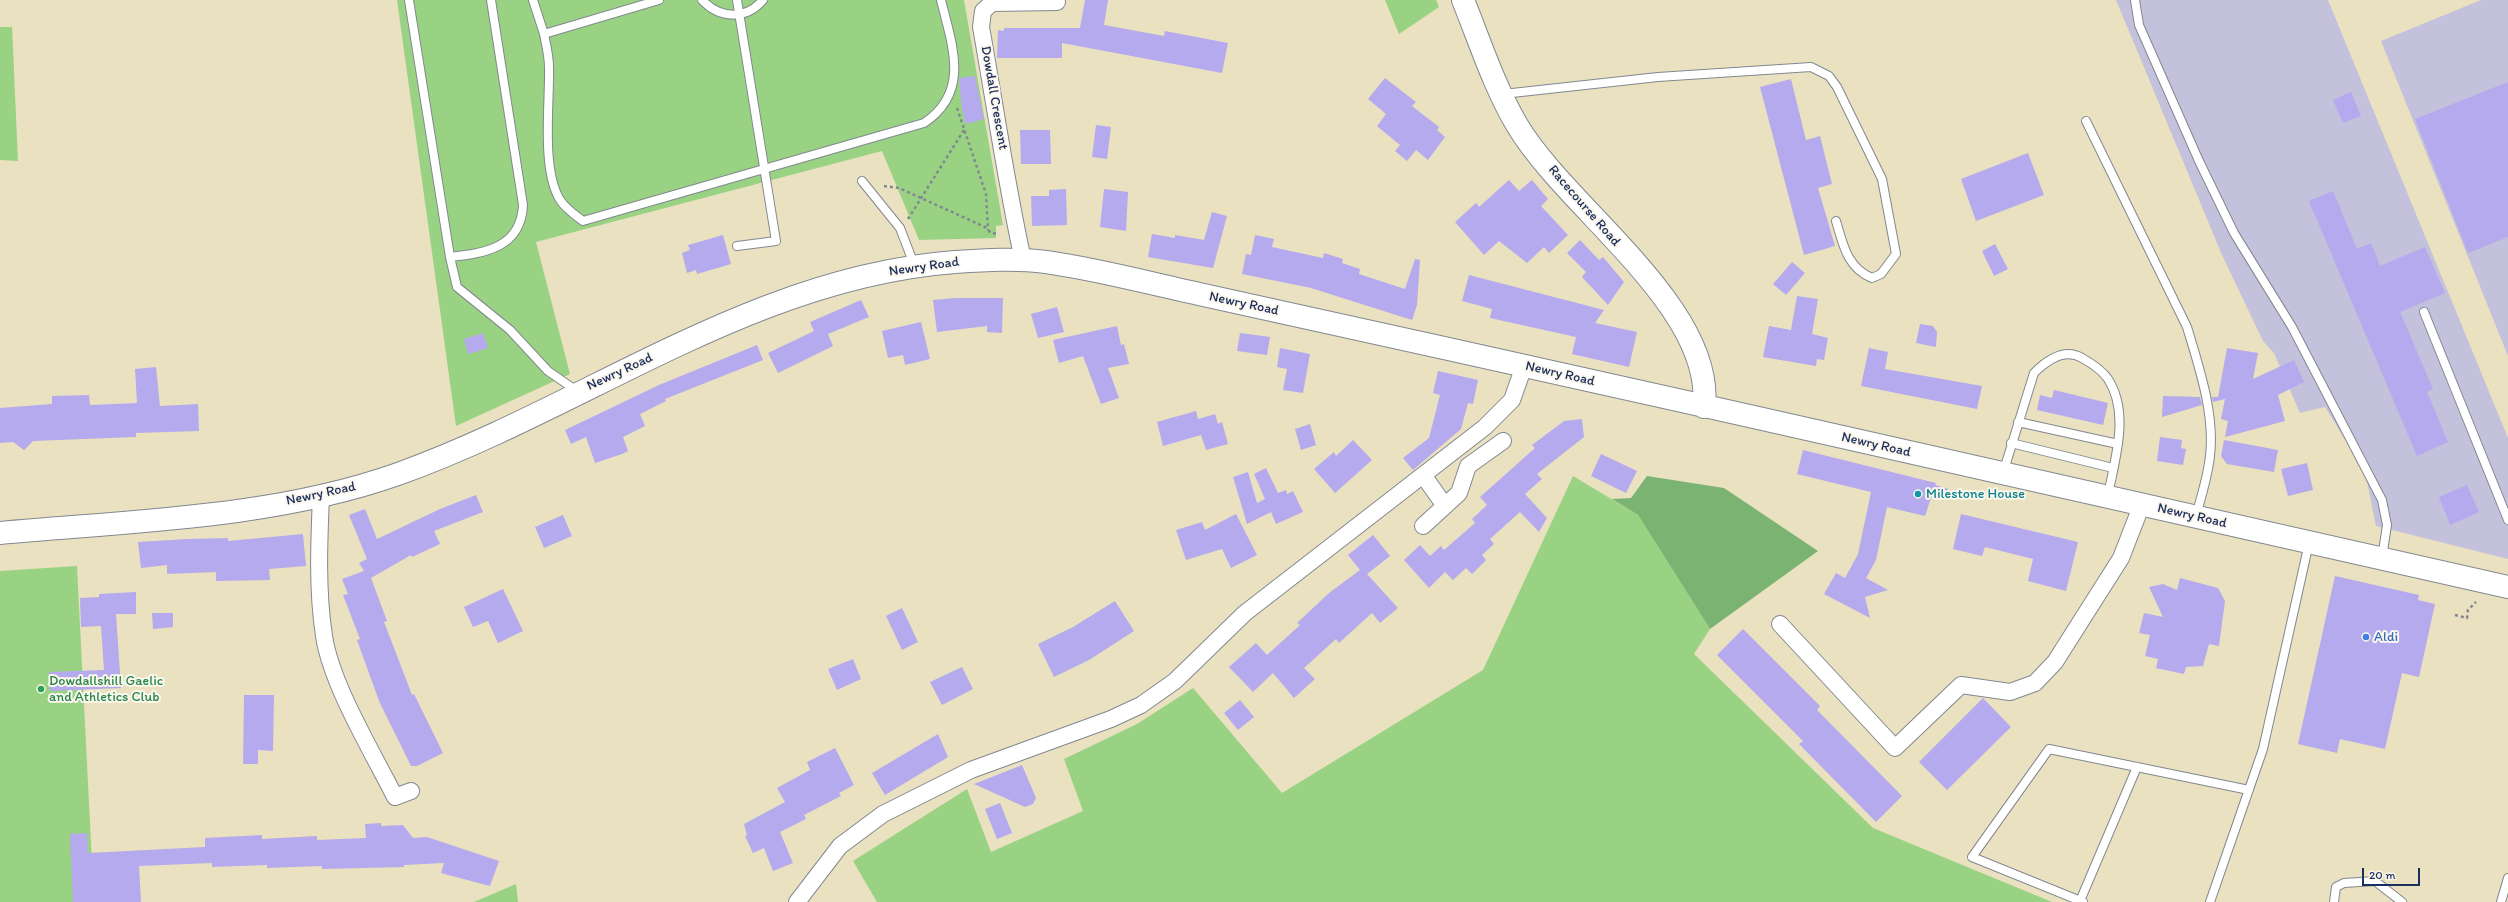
<!DOCTYPE html>
<html>
<head>
<meta charset="utf-8">
<style>
  body { margin:0 }
  #map { position:relative; width:2508px; height:902px; overflow:hidden; background:#eae1c0; font-family:Itim,sans-serif }
  canvas { display:block }
  .scale { position:absolute; left:2362px; top:868px; width:58px; height:18px; box-sizing:border-box; border:2px solid #1b2f5e; border-top:0; padding-left:5px; font-size:12px; line-height:14px; white-space:nowrap; color:#1b2f5e; -webkit-text-stroke:3px #fbf7ec; paint-order:stroke }
</style>
</head>
<body>
<div id="map">
<canvas width="2508" height="902"></canvas>
<div class="scale">20 m</div>
</div>
<script>
const ctx = document.querySelector('canvas').getContext('2d');
ctx.lineJoin = 'round';
function fill(path, color) { ctx.fillStyle = color; ctx.fill(path, 'evenodd'); }
function stroke(path, color, width, dash) { ctx.strokeStyle = color; ctx.lineWidth = width; ctx.lineCap = dash ? 'butt' : 'round'; ctx.setLineDash(dash || []); ctx.stroke(path); }
function write(font, color, halo, rows, align = 'center') {
  ctx.font = font + ' Itim,sans-serif'; ctx.lineWidth = 4; ctx.setLineDash([]); ctx.textBaseline = 'middle'; ctx.strokeStyle = halo; ctx.fillStyle = color; for (const [text, x, y, turn = 0] of rows) {
    ctx.save(); ctx.translate(x, y); ctx.rotate((+turn || 0) * Math.PI / 180); ctx.textAlign = isNaN(turn) ? turn : align; if (halo) ctx.strokeText(text, 0, 0); ctx.fillText(text, 0, 0); ctx.restore();
  }
}
const industrial = new Path2D(`
  M2116,0H2328L2508,438V559L2376,526L2365,472L2325,407L2300,413L2274,353L2263,341L2222,255Z
  M2481,0H2508V356L2381,41Z`);
const green = new Path2D(`
  M397,0H964L1003,225L996,226V238L919,240L882,151L536,242L570,374L456,426Z
  M1385,0H1436L1439,7L1399,34Z
  M0,27H12L18,161L0,160Z
  M1573,476L1638,515L1710,629L1694,654L1873,828L2052,902H877L853,861L967,789L991,852L1083,811L1064,759L1137,724L1193,688L1282,793L1483,670Z
  M77,566L94,902H0V571Z
  M516,884L518,902H474Z`);
const forest = new Path2D(`
  M1647,476L1724,488L1818,551L1710,629L1638,515L1612,499L1631,498Z`);
const building = new Path2D(`
  M1085,0H1108L1104,25L1164,36L1165,31L1228,43L1222,73L1062,43V58H997L998,30L1004,31V28H1080Z
  M975,76L984,119L966,124L962,110L959,78Z
  M1385,78L1416,102L1412,106L1439,127L1437,130L1445,137L1428,160L1416,150L1407,161L1395,151L1400,145L1377,126L1386,114L1368,99Z
  M1791,79L1806,140L1820,136L1832,184L1818,188L1835,246L1804,255L1760,87Z
  M2508,82V237L2468,253L2415,119Z
  M2351,92L2361,116L2343,123L2333,100Z
  M1096,125L1111,127L1107,159L1092,157Z
  M1020,130H1050L1051,164H1021Z
  M2028,153L2044,195L1976,221L1961,179Z
  M1509,180L1519,191L1532,180L1548,199L1541,206L1568,235L1549,253L1544,247L1527,263L1499,241L1484,255L1455,222L1476,203L1479,207Z
  M1066,189L1067,225L1032,226L1031,196H1049V190Z
  M1104,189L1128,192L1126,231L1100,227Z
  M2333,191L2357,249L2371,243L2380,266L2425,247L2445,293L2400,312L2433,389L2427,392L2448,442L2417,456L2309,201Z
  M1212,212L1227,216L1213,268L1148,257L1152,234L1175,238V235L1204,240Z
  M723,235L731,264L697,274L696,270L687,273L682,253L690,250L688,245Z
  M1255,235L1274,239L1272,247L1323,258L1324,253L1343,259L1342,263L1360,269L1359,274L1405,289L1415,259L1420,260L1417,305L1412,320L1311,288L1242,274L1246,254L1251,255Z
  M1580,240L1599,260L1603,257L1624,282L1608,305L1582,277L1586,272L1567,253Z
  M1995,244L2008,269L1994,276L1982,251Z
  M1792,262L1805,273L1786,295L1773,284Z
  M1469,275L1604,310L1595,323L1637,332L1629,367L1572,354L1576,337L1490,318L1492,309L1462,301Z
  M1797,296L1818,299L1812,334L1828,338L1824,360L1817,359L1816,366L1763,357L1769,326L1791,330Z
  M956,298H1003L1002,333L987,332V326L937,332L933,300Z
  M861,300L869,317L828,334L833,346L778,373L768,353L814,331L810,322Z
  M1057,307L1064,332L1038,338L1031,314Z
  M921,322L930,359L905,365L903,355L888,358L882,331Z
  M1920,324L1933,326L1937,332L1936,347L1916,343Z
  M1117,326L1121,345L1124,344L1129,364L1108,368L1119,398L1101,404L1083,356L1059,363L1053,340Z
  M483,333L488,348L468,354L464,339Z
  M1240,333L1270,337L1267,355L1237,351Z
  M757,345L763,360L665,399L666,401L640,414L645,426L623,437L628,451L622,454L595,463L586,437L571,444L565,430L659,385Z
  M1280,348L1310,354L1303,393L1283,390L1287,369L1277,367Z
  M1869,348L1888,352L1885,369L1982,386L1977,409L1861,386Z
  M2227,348L2258,353L2253,379L2294,360L2304,382L2278,395L2285,421L2225,437L2228,421L2221,419L2225,399L2213,402L2212,397H2218Z
  M156,367L160,406L198,404L199,431L136,433V437L33,441L24,450L13,442L0,443V408L52,404V396L89,395L90,405L137,403L135,369Z
  M1438,371L1478,380L1473,404L1468,403L1461,429L1413,470L1403,458L1429,438L1440,395L1433,393Z
  M2054,390L2108,403L2103,425L2037,410L2040,395L2052,398Z
  M2163,396L2200,397L2202,405L2162,417Z
  M1196,411L1198,419L1215,414L1218,424L1222,422L1228,444L1206,450L1201,435L1163,446L1157,422Z
  M1582,419L1584,437L1537,474L1542,479L1525,494L1547,518L1539,532L1520,512L1490,539L1494,544L1482,555L1486,560L1472,574L1466,568L1453,580L1445,572L1429,588L1404,560L1420,545L1430,556L1441,546L1444,550L1475,523L1472,519L1487,505L1480,497L1535,448L1532,445L1564,421Z
  M1310,424L1316,445L1301,450L1295,429Z
  M2160,437L2182,440L2181,448L2186,449L2183,465L2157,461Z
  M1353,440L1372,460L1335,493L1314,469L1334,452L1336,456Z
  M2224,440L2278,450L2274,472L2227,464L2221,456Z
  M1803,450L1936,483L1935,485L1949,489L1931,498L1925,516L1887,507L1876,560L1866,578L1888,590L1865,597L1870,618L1824,594L1836,573L1845,578L1858,554L1871,492L1797,474Z
  M1601,454L1637,471L1626,493L1591,476Z
  M2307,463L2313,490L2288,496L2281,469Z
  M1266,468L1278,493L1286,490L1287,494L1293,491L1303,512L1276,524L1271,512L1247,524L1233,477L1248,472L1257,503L1265,499L1254,474Z
  M2467,485L2479,512L2450,525L2439,497Z
  M476,495L483,512L434,531L440,544L412,557L411,555L371,578L387,621L384,622L412,695L414,694L443,753L417,766H411L379,701L357,640L360,639L343,595L348,594L342,579L364,571L359,563L367,559L349,515L365,509L377,539L440,509Z
  M1236,514L1257,555L1231,568L1222,549L1186,560L1176,530L1202,522L1205,530Z
  M1961,514L2078,542L2066,591L2028,581L2033,559L1985,547L1982,556L1953,549Z
  M563,515L572,536L544,548L535,527Z
  M303,534L306,566L269,569L270,580L216,581V572L167,574V565L141,568L138,542L187,539L228,538V541Z
  M1373,535L1390,556L1367,574L1398,608L1380,623L1372,613L1339,643L1336,639L1304,668L1315,679L1294,698L1273,673L1253,692L1229,667L1256,643L1267,655L1300,625L1297,623L1329,593L1360,570L1348,555Z
  M2335,576L2419,595L2418,600L2435,604L2419,677L2402,673L2385,749L2340,739L2337,753L2298,744Z
  M2180,578L2218,588L2225,601L2219,646L2209,644L2203,666L2186,667L2184,674L2156,668L2158,659L2145,656L2150,635L2139,633L2144,613L2163,617L2149,587L2163,584L2177,590Z
  M503,589L523,631L498,643L488,621L473,627L464,607Z
  M136,592V614H116L121,688L50,691L49,672L104,670L101,626L81,627L80,598L99,597V594Z
  M1115,601L1134,631L1089,660L1054,677L1038,644L1073,627Z
  M902,608L918,642L902,650L886,616Z
  M152,613H173V627L153,629Z
  M1743,629L1820,706L1817,710L1902,796L1876,822L1799,744L1803,741L1717,655Z
  M853,659L861,679L837,690L828,669Z
  M962,667L973,689L942,705L930,682Z
  M244,695H274L273,751L258,750V764H243Z
  M1983,698L2011,727L1947,790L1919,762Z
  M1240,700L1254,717L1238,730L1224,713Z
  M938,734L948,757L885,795L872,773Z
  M835,748L854,785L839,793L841,796L804,815L806,819L780,832L793,863L773,871L764,848L753,853L745,836L747,835L744,824L785,802L777,788L810,770L807,762Z
  M1022,765L1036,798L1033,804L1025,807L974,784Z
  M1000,803L1012,833L997,839L985,809Z
  M381,823V826L403,825L413,838L427,837L499,861L490,886L441,873L444,863L404,865V867L322,869V866L267,868V865L212,867V863L139,866L141,902H73L70,834L87,833L88,853L205,847V838L262,835V839L317,836V840L366,838L365,824Z`);
const path = new Path2D(`
  M957,108L986,194L988,230
  M884,186L899,188L985,227L991,233L999,234
  M908,219L964,130
  M2455,615L2467,618L2468,610L2476,602`);
const lane = new Path2D(`
  M409,0L450,257L457,287L510,330L548,371L577,391
  M533,0L544,34L659,0
  M702,0C720,19 746,20 763,0
  M737,0L776,241L737,246
  M2135,0L2139,25L2199,161L2234,233L2292,327L2382,500L2387,525L2382,558
  M544,34C546,44 549,56 549,67C550,103 541,169 560,200C566,209 575,215 583,221L924,123C971,92 952,45 941,0
  M1503,94L1658,77L1811,67L1829,76L1837,87L1882,179L1896,254L1881,274L1872,278C1847,268 1843,244 1836,221
  M2086,121L2187,327C2199,367 2215,414 2210,456C2208,476 2201,497 2196,516
  M862,181L900,228L915,267
  M450,257C485,253 521,248 523,205L491,0
  M2424,312L2508,520
  M2018,422L2118,444
  M2011,443L2113,468
  M2003,473L2034,373C2046,361 2064,347 2082,358C2091,363 2102,370 2108,379C2130,413 2115,459 2108,495
  M2080,901L2137,767
  M2083,902L1972,857L2049,749L2249,790
  M2210,902L2263,749L2309,543
  M2334,902L2336,887L2344,883L2375,881L2402,902
  M2501,902L2508,878`);
const street = new Path2D(`
  M1023,260C1006,183 995,105 981,27L983,11L992,3L1057,2
  M1423,475L1445,506
  M321,496C319,543 317,590 324,636C331,684 373,753 395,797L411,791
  M1423,526L1459,493L1468,466L1503,441
  M1780,624L1895,748L1961,685L2010,692L2035,683L2055,662L2121,558L2142,504
  M797,902L840,846L883,814L971,770L1111,719L1141,705L1175,681L1245,613L1485,427L1512,400L1524,366`);
const secondary = new Path2D(`
  M1463,0C1480,42 1494,86 1517,125C1566,208 1715,307 1704,407
  M0,533C131,521 274,518 398,474C585,407 752,277 955,262C985,260 1016,258 1046,262C1097,269 1148,283 1199,294C1284,313 1369,332 1453,350C1805,428 2157,508 2508,587`);
const markers = [
  [1918,494,4,"#0f9aa8"],
  [2366,637,4,"#3f7fe0"],
  [41,689,4,"#2e9e5b"]
];
const streetNames = [
  ["Dowdall Crescent",994,98,80],
  ["Racecourse Road",1584,206,49],
  ["Newry Road",924,267,-8],
  ["Newry Road",1244,304,12],
  ["Newry Road",620,372,-25],
  ["Newry Road",1560,374,13],
  ["Newry Road",1876,445,13],
  ["Newry Road",321,494,-12],
  ["Newry Road",2192,516,13]
];
const cultureNames = [
  ["Milestone House",1926,494]
];
const shopNames = [
  ["Aldi",2374,637]
];
const leisureNames = [
  ["Dowdallshill Gaelic",49,681],
  ["and Athletics Club",49,697]
];
fill(industrial, '#c3c1db');
fill(green, '#9ad284');
fill(forest, '#7bb472');
fill(building, '#b5aaed');
stroke(lane, '#82888f', 10);
stroke(street, '#82888f', 18);
stroke(secondary, '#82888f', 24);
stroke(path, '#82888f', 2.5, [3, 3]);
stroke(lane, '#fff', 8);
stroke(street, '#fff', 16);
stroke(secondary, '#fff', 22);
for (const [x, y, r, color] of markers) { const dot = new Path2D(); dot.arc(x, y, r, 0, 2 * Math.PI); ctx.fillStyle = color; ctx.fill(dot); stroke(dot, '#fbf7ec', 1.5); }
write('14px', '#1b2f5e', '#fbf7ec', streetNames);
write('14px', '#0d838f', '#fbf7ec', cultureNames, 'left');
write('14px', '#366cbe', '#fbf7ec', shopNames, 'left');
write('14px', '#27864d', '#fbf7ec', leisureNames, 'left');
</script>
</body>
</html>
